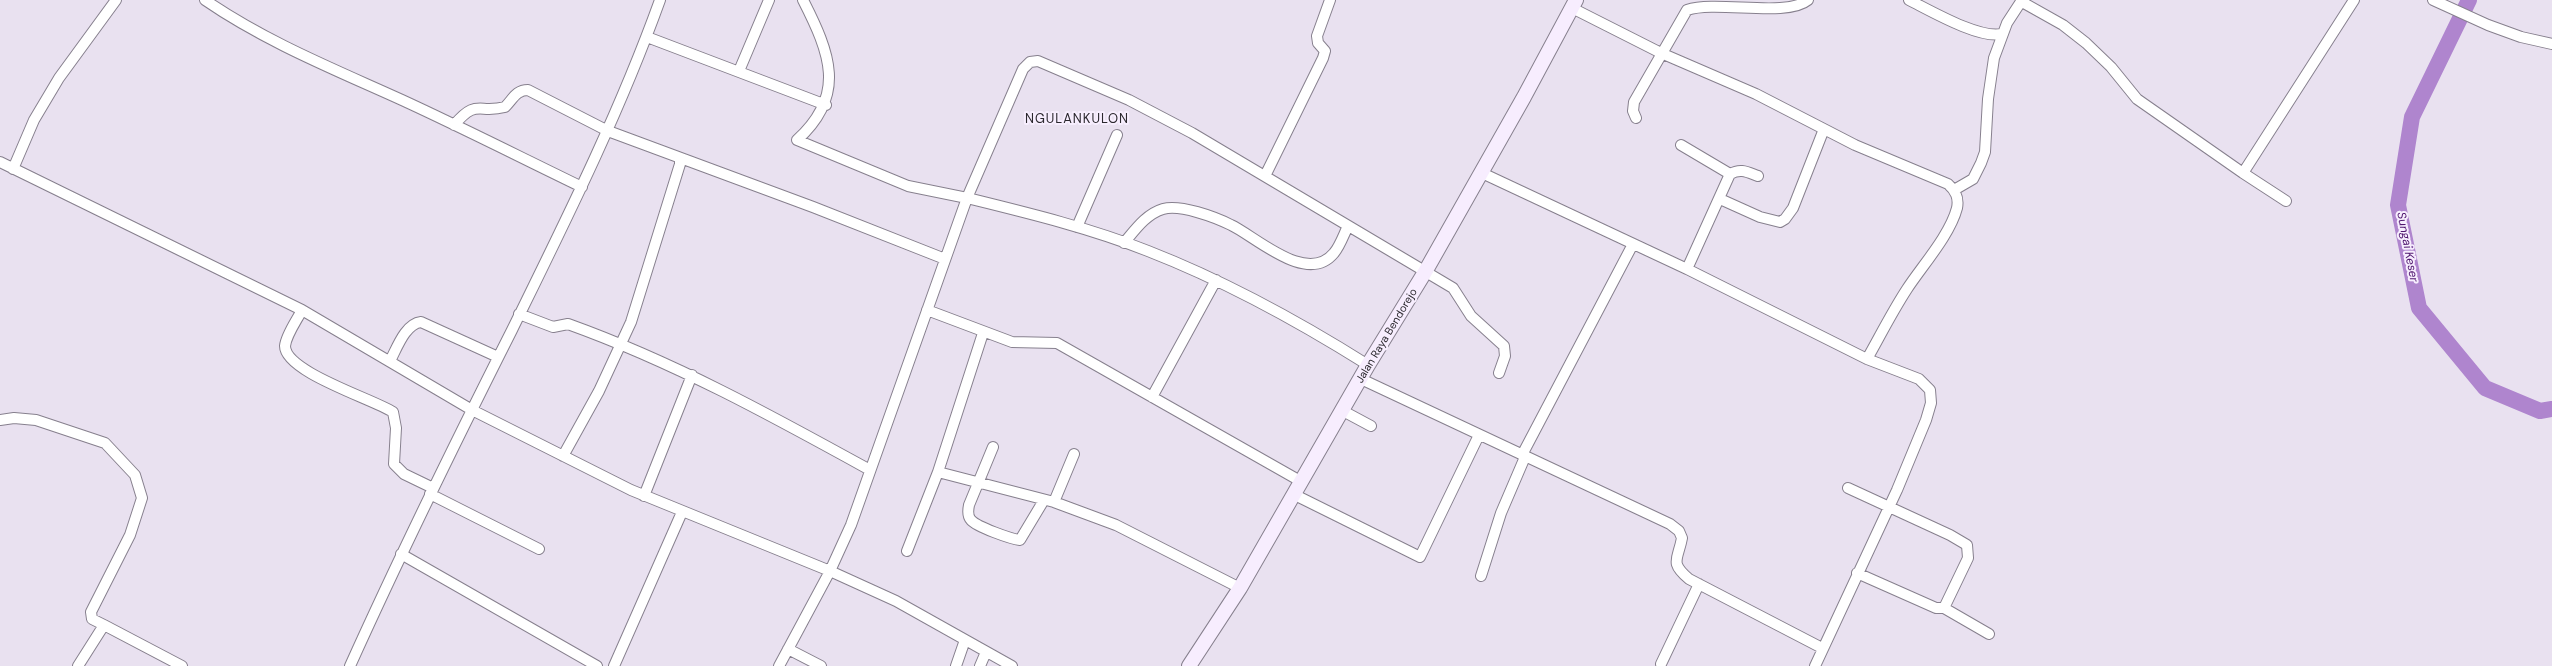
<!DOCTYPE html>
<html>
<head>
<meta charset="utf-8">
<style>
  body { margin:0 }
  canvas { display:block; background:#e9e1f0 }
</style>
</head>
<body>
<canvas width="2552" height="666"></canvas>
<script>
const ctx = document.querySelector('canvas').getContext('2d');
ctx.lineJoin = 'round';
function stroke(path, color, width, dash) { ctx.strokeStyle = color; ctx.lineWidth = width; ctx.lineCap = dash ? 'butt' : 'round'; ctx.setLineDash(dash || []); ctx.stroke(path); }
function write(font, color, halo, rows, align = 'center') {
  ctx.font = font + ' "DM Sans",sans-serif'; ctx.lineWidth = 4; ctx.setLineDash([]); ctx.textBaseline = 'middle'; ctx.strokeStyle = halo; ctx.fillStyle = color; for (const [text, x, y, turn = 0] of rows) {
    ctx.save(); ctx.translate(x, y); ctx.rotate((+turn || 0) * Math.PI / 180); ctx.textAlign = isNaN(turn) ? turn : align; if (halo) ctx.strokeText(text, 0, 0); ctx.fillText(text, 0, 0); ctx.restore();
  }
}
const river = new Path2D(`
  M2469,0L2412,117L2398,205L2419,308L2485,388L2540,411L2552,409`);
const minor = new Path2D(`
  M205,0C266,42 336,70 402,100C463,128 522,158 582,187
  M803,0C830,53 847,95 797,140L908,186L967,198L1023,69L1030,62L1038,61L1129,100L1192,133L1453,288L1471,316L1504,346L1505,356L1499,373
  M1909,0C1931,11 1979,39 2002,34
  M2433,0L2488,25L2521,37L2552,44
  M2022,2L2063,25L2086,43L2111,67L2137,99L2243,173L2354,0
  M1572,8L1661,53L1756,94L1855,145L1948,184C1956,191 1959,198 1957,208C1950,235 1922,266 1907,289C1892,312 1880,336 1867,359
  M647,37L826,105
  M739,71L769,0
  M1636,118L1633,111L1634,102L1687,10C1717,0 1786,18 1808,0
  M454,125C477,98 478,114 505,107C513,99 516,90 528,90L608,131L813,207L945,259
  M1681,145L1730,174
  M0,162L302,310L472,410L631,490L830,571L896,601L1012,666
  M13,169L34,120L59,78L116,0
  M1482,173L1687,269L1867,359L1919,379L1930,390L1931,403L1926,420L1897,490L1815,666
  M2243,173L2286,201
  M1265,176L1323,58L1325,51L1318,43L1317,36L1330,0
  M1954,190L1973,179L1981,163L1985,152L1988,99L1994,58L2007,23L2022,0
  M1720,199L1760,217L1780,222L1785,219L1793,208L1824,129
  M1077,227L1117,135
  M1124,243C1135,230 1146,214 1163,209C1180,204 1215,217 1231,225C1255,236 1307,286 1334,253C1340,246 1344,234 1348,226
  M1687,269L1730,174C1741,168 1747,172 1758,176
  M302,310C297,320 286,335 285,346C285,372 373,399 393,412L396,428L394,464L404,474L433,488
  M927,310L1012,342L1057,343L1302,482
  M519,314L553,327L568,324C674,362 772,416 870,470
  M390,361C397,348 405,324 421,322L498,357
  M1361,379L1670,524L1679,531L1682,538C1678,560 1669,562 1689,579L1822,648
  M1152,397L1216,280
  M1343,411L1371,426
  M0,420L14,418L36,420L105,443L135,475L142,498L130,535L91,612L92,619L104,625
  M993,447L969,505C968,510 967,516 971,520C977,527 1011,539 1020,540L1044,500
  M1522,455L1633,244
  M563,456L599,391L631,322L680,164V158
  M938,472L983,333
  M1848,488L1950,535L1967,545L1968,558L1944,608
  M430,494L539,549
  M1295,495L1420,557L1479,435
  M644,496L692,375
  M1054,502L1074,454
  M907,551L938,472L1054,502L1116,525L1240,588
  M401,554L597,666
  M1857,573L1936,608H1944L1989,634
  M1481,576L1501,513L1525,457
  M788,649L821,666
  M1661,664L1699,584
  M78,666L104,625L182,666
  M350,666C401,553 456,441 512,330C565,222 619,114 660,0
  M614,666L682,512
  M779,666L830,571L851,525L967,198C1028,213 1090,228 1148,251C1225,281 1298,321 1368,365
  M956,666L965,640
  M980,666L986,652`);
const secondary = new Path2D(`
  M1189,666L1240,588L1368,365L1425,272L1524,97L1576,0`);
const streetNames = [
  ["Jalan Raya Bendorejo",1387,336,-59]
];
const waterNames = [
  ["Sungai Keser",2407,247,79]
];
const quarterNames = [
  ["NGULANKULON",1077,120]
];
stroke(river, '#af85ce', 16);
stroke(minor, '#87808e', 12);
stroke(secondary, '#87808e', 16);
stroke(minor, '#fff', 10);
stroke(secondary, '#f7edfe', 14);
write('11px', '#2b282e', '#f7eefe', streetNames);
write('italic 12px', '#50176f', '#f7eefe', waterNames);
ctx.letterSpacing = '1px';
write('13px', '#2b282e', '#f7eefe', quarterNames);
ctx.letterSpacing = '0px';
</script>
</body>
</html>
